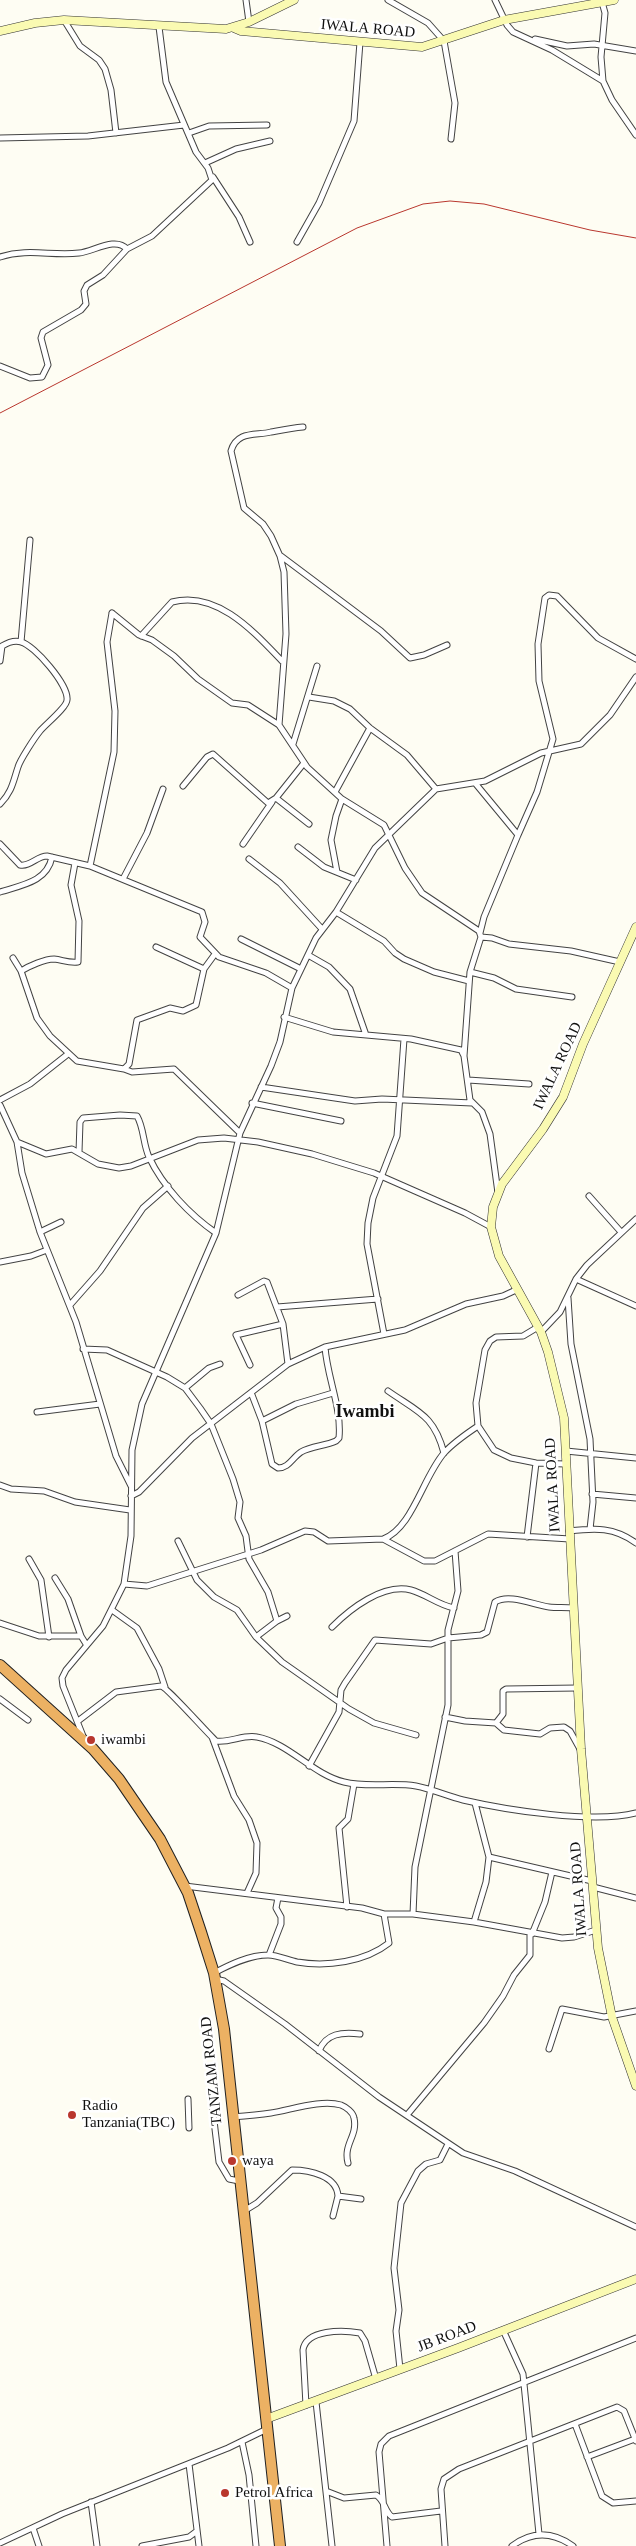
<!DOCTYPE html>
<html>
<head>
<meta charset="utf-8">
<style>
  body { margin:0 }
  canvas { display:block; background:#fefdf3 }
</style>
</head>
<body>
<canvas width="636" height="2546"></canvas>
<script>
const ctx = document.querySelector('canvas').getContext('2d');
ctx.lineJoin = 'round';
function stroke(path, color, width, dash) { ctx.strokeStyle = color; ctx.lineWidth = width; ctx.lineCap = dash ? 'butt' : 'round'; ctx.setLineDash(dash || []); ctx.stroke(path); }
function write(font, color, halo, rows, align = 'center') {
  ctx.font = font + ' Georgia,serif'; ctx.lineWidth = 5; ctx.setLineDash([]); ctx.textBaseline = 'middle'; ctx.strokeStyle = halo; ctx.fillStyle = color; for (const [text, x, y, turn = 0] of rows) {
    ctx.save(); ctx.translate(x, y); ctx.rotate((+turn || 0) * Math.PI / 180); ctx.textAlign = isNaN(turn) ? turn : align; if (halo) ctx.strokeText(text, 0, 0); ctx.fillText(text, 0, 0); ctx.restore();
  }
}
const street = new Path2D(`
  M246,0L249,22
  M388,0L428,23L444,41L455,103L451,139
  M495,0L507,25L513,32L552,50L603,81L612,100L636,135
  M602,2L605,13L601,57L603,81
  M64,20L80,46L99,60L105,69L111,90L116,133
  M535,39L567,46L594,44L636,51
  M189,133L209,126L267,125
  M0,138L88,136L184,125
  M205,163L236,149L270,141
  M213,177L239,217L250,242
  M297,242L319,203L354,121L360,42
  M0,257C28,248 51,256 79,253C93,252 115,236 127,249
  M0,366L30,378L42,377L48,365L41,338L43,332L81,310L86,304L84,291L87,285L103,275L127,249L152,236L212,180L208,168L196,152L166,82L159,27
  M281,556L381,631L410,658L424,655L447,645
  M112,613L139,635L152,640L174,656L198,679L232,703L248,705L279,725L307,767L342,799L384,825L405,868L422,893L479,931L481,937L470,972L464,1056
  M141,636L172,602C217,590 254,632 282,661
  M21,642L30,540
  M0,661L2,646C7,643 15,640 21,642C34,645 69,685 67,700C67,707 46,724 40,731C35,737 20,760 18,767C13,782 12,792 0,804
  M309,697L334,701L350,709L370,728L407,755L436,789
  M279,725L286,634L284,572L280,556L271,536L263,524L244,508L231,451C237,430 257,436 271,432C282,430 292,428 303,427
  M293,744L317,666
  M475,783L518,835L484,917L480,933
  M183,786L207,757L213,754L268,803L276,798L304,763
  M335,792L370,728
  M276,798L309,824
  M518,835L537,792L553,739L539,681L538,644L545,598L549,595L557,596L598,638L636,659
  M0,844L20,865C30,867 37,856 47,856L90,866L202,912L205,922L200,937L219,957L266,973L292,988
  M243,844L272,802
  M298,847L324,867L356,880
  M249,859L280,883L322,929
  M90,866L114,752L115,711L107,642L112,613
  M337,872L331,840L336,816L342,799
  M123,879L147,833L163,789
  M0,892C22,885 47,882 52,857
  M336,912L384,941L395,953L404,959L434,972L469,981
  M481,937L492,938L509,944L571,951L620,962
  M241,939L301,969
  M156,947L204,969
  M308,955L329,967L350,989L366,1035
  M13,958L21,971L37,1018L50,1036L77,1061L124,1069L129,1064L137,1020L170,1008L183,1011L196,1005L204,969L215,954
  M21,971C29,966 45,959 54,959C63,960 68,963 78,962L79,921L71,885L75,863
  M470,972L494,978L516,989L572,997
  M284,1017L333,1032L411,1039L461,1050L464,1056L470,1100L482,1112L490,1134L498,1193
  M124,1069L132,1072L174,1069L240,1133
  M468,1080L529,1084
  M261,1087L355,1101L382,1099L472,1103
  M0,1100L30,1084L68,1054
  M252,1103L341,1121
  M0,1105L17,1142L22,1173L40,1232L76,1322L116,1456L131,1486
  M17,1142L46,1154L72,1149L98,1164L119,1168L131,1166L198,1140L224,1138L258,1142L312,1154L374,1173L465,1213L491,1227
  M79,1152L80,1122L83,1118L120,1115L137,1116C144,1128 143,1144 149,1157C163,1187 190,1215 216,1233
  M589,1196L621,1232
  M40,1232L61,1222
  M0,1262L31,1256L47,1250
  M576,1279L636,1306
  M238,1295L264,1281L267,1282L283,1324L288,1364
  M568,1298L571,1344L590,1439L593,1502L590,1529
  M70,1305L100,1271L143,1208L168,1186
  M277,1307L378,1299
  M538,1327L523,1336L496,1337L490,1341L485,1350L476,1403L478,1426L494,1450L511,1458L536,1463L565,1464
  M541,1332L560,1312L576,1279L587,1265L636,1219
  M384,1334L367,1244L368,1223L373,1198L397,1136L404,1039
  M83,1349L107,1350L167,1377L185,1388L200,1408L211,1424L233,1479L240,1502L238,1518L246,1536L249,1559L268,1592L277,1621
  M250,1365L236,1335L283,1324
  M185,1388L209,1368L220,1364
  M388,1391C418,1412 434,1415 444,1453
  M252,1395L262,1421L272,1464L278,1468C289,1468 292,1458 301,1452C311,1446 325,1446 336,1441L339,1438C342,1408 327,1377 325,1347
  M37,1412L100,1404
  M262,1421L296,1404L333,1393
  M566,1451L636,1458
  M0,1485L11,1489L44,1491L75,1502L130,1510
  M592,1494L636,1498
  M131,1496L139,1492L192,1438L288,1364L325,1347L405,1330L466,1304L503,1296L516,1290
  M569,1531C596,1528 614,1527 636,1543
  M527,1537L536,1463
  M383,1539C412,1529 423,1477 444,1453C454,1442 466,1434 478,1426
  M178,1541L197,1580L214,1597L237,1610L256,1637L282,1662L349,1709L374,1723L416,1735
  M29,1559L41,1580L49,1637
  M55,1578L68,1599L81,1636
  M124,1584L147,1586L261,1550L305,1531L314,1532L328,1541L383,1539L424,1561H435L488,1534L570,1539
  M112,1610L137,1628L159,1669L165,1687
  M0,1623L39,1636H81L86,1644
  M332,1627C350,1609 383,1583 411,1590C426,1594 438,1605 454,1608
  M256,1637L277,1621L287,1616
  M0,1699L28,1720
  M445,1717L465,1721L496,1723L504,1730L540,1734L550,1728L564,1727L570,1731L580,1749
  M78,1721L116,1692L161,1686C167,1687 207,1733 216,1741C230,1743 244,1734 257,1737C289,1743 312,1774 344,1782C368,1788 392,1782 416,1786C432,1789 447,1796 463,1800C506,1810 594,1824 636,1813
  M496,1723L503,1714V1691L506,1689L577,1688
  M83,1736L63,1686L62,1678L66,1670L103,1626L124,1584L131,1536L132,1450L142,1404L216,1233L240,1133L271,1066L280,1042L292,988L316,938L336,912L375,848L436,789L485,781L541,753L581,744L610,715L636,677
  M212,1737L234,1796L249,1820L257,1843L256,1873L247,1893
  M309,1766L339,1712L341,1690L345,1683L375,1640L431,1644L448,1638L481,1635L487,1632L495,1602C509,1593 534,1605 549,1607C557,1608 565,1607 573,1608
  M489,1857L592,1881
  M185,1886L362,1908L384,1914H413L474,1922L562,1938L574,1937L596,1930
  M593,1887L636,1898
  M347,1907L339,1828L348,1819L354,1784
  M413,1914L415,1867L448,1705V1630L458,1591L455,1551
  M474,1922L486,1882L489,1857L475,1803
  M532,1934L545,1902L552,1872
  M269,1955L281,1924V1917L276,1908L278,1898
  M214,1973C229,1965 249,1955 268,1955C277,1955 288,1960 297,1962C327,1967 365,1962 389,1943L384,1914
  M215,1979L224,1981L285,2024L379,2097L463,2153L515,2171L636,2227
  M549,2049L562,2009L604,2017L636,2011
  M319,2051C326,2033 342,2032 360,2034
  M211,2096L219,2162L229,2179L239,2181
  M188,2099L189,2128
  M407,2115L484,2023L503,1996L514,1975L530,1955V1933
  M232,2117C245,2116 258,2115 271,2113C291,2110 321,2099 341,2105C346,2107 353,2112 354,2118C358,2136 343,2144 348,2163
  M244,2211L257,2203L292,2170C310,2170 337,2176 338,2196L361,2199
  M333,2216L338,2196
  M503,2330L523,2374L539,2534
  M400,2369L396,2331L399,2310L394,2268L401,2203L418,2171L426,2164L440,2160L448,2144
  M316,2402L332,2546
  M306,2405L303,2350C306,2329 343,2330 360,2333L365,2341L376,2379
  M575,2424L602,2496L613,2503L636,2501
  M242,2442L249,2475L256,2546
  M587,2457L635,2439
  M189,2464L199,2546
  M326,2491L344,2498L376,2495C385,2500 384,2511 392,2517L441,2511
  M91,2502L97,2546
  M33,2528L39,2546
  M0,2543L62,2514L228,2448L267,2429
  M142,2546L189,2537L197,2531
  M387,2546L379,2452L381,2444L389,2436L636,2338
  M445,2546L441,2489L444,2479L459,2469L617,2407L624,2411L636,2441
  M512,2546C532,2531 552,2531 573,2546`);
const secondary = new Path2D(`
  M234,28L241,31L422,47L504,20L614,0
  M0,31L35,23L64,20L226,29L249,22L294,0
  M636,927L583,1044L563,1097L543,1129L502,1184L493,1207L491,1227L499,1256L541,1332L548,1352L564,1418L581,1749L598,1948L612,2017L636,2086
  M266,2419L458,2348L636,2279`);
const highway = new Path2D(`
  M0,1665L93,1749L119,1779L160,1839L188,1893L201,1932L214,1973L224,2029L280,2546`);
const rail = new Path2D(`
  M0,413L357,228L423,204L450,201L484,204L590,230L636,238`);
const markers = [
  [91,1740,5,"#b9372e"],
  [72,2115,5,"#b9372e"],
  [232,2161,5,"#b9372e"],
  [225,2493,5,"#b9372e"]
];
const streetNames = [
  ["IWALA ROAD",368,29,5],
  ["IWALA ROAD",558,1066,-65],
  ["IWALA ROAD",553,1485,-93],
  ["IWALA ROAD",579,1889,-94],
  ["TANZAM ROAD",212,2071,-96],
  ["JB ROAD",447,2337,-21]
];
const poiNames = [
  ["iwambi",101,1740],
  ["Radio",82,2106],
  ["Tanzania(TBC)",82,2123],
  ["waya",242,2161],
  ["Petrol Africa",235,2493]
];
const quarterNames = [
  ["Iwambi",365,1412]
];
stroke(street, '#434343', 7);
stroke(secondary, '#323232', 9);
stroke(highway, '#212121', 12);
stroke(street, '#fff', 5);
stroke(secondary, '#fafab2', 8);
stroke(highway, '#ecb163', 10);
stroke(rail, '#b9372e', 1);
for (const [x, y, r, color] of markers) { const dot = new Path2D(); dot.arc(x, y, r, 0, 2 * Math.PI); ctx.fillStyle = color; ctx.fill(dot); stroke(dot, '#fff', 2); }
write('15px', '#101010', '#fff', streetNames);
write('15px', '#101010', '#fff', poiNames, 'left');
write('bold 18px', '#101010', '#fff', quarterNames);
</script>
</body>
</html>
